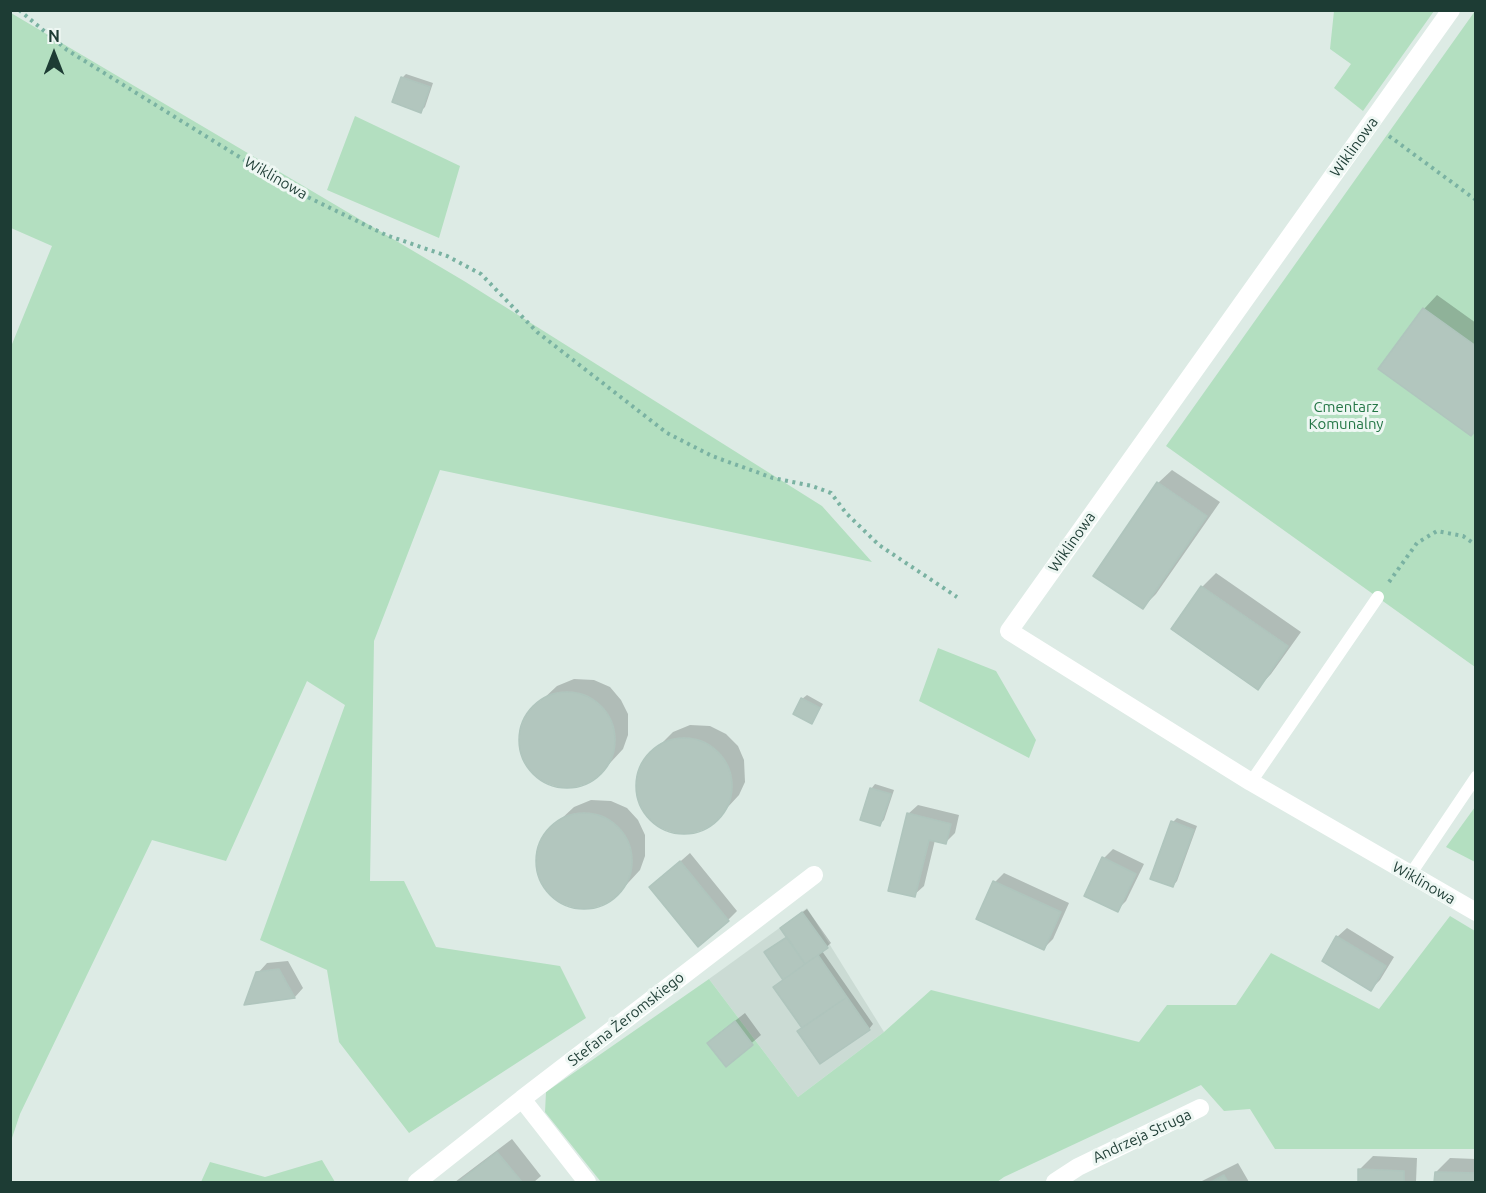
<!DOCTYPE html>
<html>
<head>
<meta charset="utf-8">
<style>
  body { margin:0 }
  #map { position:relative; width:1486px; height:1193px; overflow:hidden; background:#ddebe5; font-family:Ubuntu,sans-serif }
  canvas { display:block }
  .frame { position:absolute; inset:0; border:12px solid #1d3c34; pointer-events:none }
  .north { position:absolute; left:24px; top:24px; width:60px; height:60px; -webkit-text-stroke:4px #eef7f3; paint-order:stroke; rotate:0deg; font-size:16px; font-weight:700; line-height:24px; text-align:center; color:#1d3c34 }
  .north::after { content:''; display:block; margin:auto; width:21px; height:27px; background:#1d3c34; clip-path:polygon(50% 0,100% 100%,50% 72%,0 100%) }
</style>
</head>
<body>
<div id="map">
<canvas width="1486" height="1193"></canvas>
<div class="frame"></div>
<div class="north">N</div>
</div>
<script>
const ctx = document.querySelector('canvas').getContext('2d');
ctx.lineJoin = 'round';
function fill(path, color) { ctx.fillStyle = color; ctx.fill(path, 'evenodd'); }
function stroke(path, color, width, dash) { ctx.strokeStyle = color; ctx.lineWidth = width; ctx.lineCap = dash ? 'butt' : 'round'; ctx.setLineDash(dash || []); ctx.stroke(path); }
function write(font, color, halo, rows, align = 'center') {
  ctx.font = font + ' Ubuntu,sans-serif'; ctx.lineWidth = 6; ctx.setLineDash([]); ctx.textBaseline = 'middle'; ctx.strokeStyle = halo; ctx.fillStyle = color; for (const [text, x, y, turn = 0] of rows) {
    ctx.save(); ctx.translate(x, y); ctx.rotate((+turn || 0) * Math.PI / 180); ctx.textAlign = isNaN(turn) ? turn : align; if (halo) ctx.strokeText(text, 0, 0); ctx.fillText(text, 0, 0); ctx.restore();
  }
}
const built = new Path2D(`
  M807,908L884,1032L798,1097L709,979Z`);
const green = new Path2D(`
  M1334,11H1434L1363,111L1334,88L1351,64L1330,49Z
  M1475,11V667L1166,446Z
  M11,13L464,281L822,506L872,562L440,470L374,641L370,881H404L436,947L560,966L586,1018L409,1133L339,1042L327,970L260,940L345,705L307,681L226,861L152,840L20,1114L11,1141L10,349L52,246L11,228Z
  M355,116L460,166L439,238L327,190Z
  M938,648L996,671L1036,740L1029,758L919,701Z
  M1475,807V862L1446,847Z
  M1450,916L1475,931V1149H1275L1250,1109L1224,1111L1201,1085L1004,1177L997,1182H601L545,1112L546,1092L709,979L798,1097L884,1032L931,990L1139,1042L1167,1005H1236L1271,953L1379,1009Z
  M322,1160L335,1182H201L210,1162L265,1177Z`);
const shadow = new Path2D(`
  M406,74L433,83L425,107L421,111L402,78Z
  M1437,295L1476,323V430L1424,309Z
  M1172,470L1220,502L1156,594L1143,607L1158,483Z
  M1216,573L1301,632L1271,674L1258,688L1173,629L1202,587Z
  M574,679L594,680L610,687L621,700L628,714V735L623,749L599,775L586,784L564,787L542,780L530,769L522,753L521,732L528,714L542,700L557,686Z
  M807,695L823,704L812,722L802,699Z
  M690,725L710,726L726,734L738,746L744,760L745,782L739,795L715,821L703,829L680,833L659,827L646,815L638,799L637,778L644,761L673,732Z
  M875,784L894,790L884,820L880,824L871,789Z
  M591,800L611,801L627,808L638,820L645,835V856L640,870L616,896L604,904L581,908L560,901L547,890L539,873L538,852L545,835L560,820L574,807Z
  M918,805L959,815L955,833L946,842L935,840L924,886L914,895L908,814Z
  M1177,818L1197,826L1177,881L1173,886V822Z
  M1113,849L1144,864L1126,901L1117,910L1104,858Z
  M690,853L737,911L728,920L651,887Z
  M1004,873L1069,903L1053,939L1044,948L995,882Z
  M807,909L831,943L822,951L873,1024L869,1029L803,1027L770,948L788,936L786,924Z
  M1347,928L1394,957L1380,980L1371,989L1337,937Z
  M288,961L303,988L295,997L246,1003L258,973L267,963Z
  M745,1013L761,1035L726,1065L718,1034Z
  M512,1139L541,1176L534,1182H455Z
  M1373,1156L1417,1158L1416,1182H1359V1170Z
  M1450,1158L1476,1159V1182H1436V1172Z
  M1238,1163L1249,1182H1200Z`);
const building = new Path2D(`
  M401,77L430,87L421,113L392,102Z
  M1423,308L1476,346V430L1471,436L1378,369Z
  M1157,482L1207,516L1143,609L1093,576Z
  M1201,586L1288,646L1258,690L1171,629Z
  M519 740a48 48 0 1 1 96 0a48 48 0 1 1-96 0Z
  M801,698L820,708L812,724L793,714Z
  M636 786a48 48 0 1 1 96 0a48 48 0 1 1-96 0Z
  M870,788L891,794L880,826L860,820Z
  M907,813L951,824L946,844L929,840L915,897L888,891Z
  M536 861a48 48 0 1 1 96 0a48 48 0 1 1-96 0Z
  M1171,821L1194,830L1173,887L1150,879Z
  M1102,857L1136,874L1118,912L1084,896Z
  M680,861L729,921L698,947L649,887Z
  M993,881L1061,912L1044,950L976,919Z
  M802,912L828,948L805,964L780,928Z
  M1336,936L1386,966L1371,991L1322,961Z
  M787,937L805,964L783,980L764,952Z
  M818,955L847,997L802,1028L773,987Z
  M279,969L295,998L244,1005L256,972Z
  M847,997L870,1030L820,1064L797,1031Z
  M735,1021L753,1045L726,1067L707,1043Z
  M497,1152L522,1182H458L467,1175Z
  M1358,1169L1404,1171V1182H1358Z
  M1435,1172L1476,1173V1182H1434Z
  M1224,1175L1228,1182H1210L1213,1181Z`);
const path = new Path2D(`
  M19,10L67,50L291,189L386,235L447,256L481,274L537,332L667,433L712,456L773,478L812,486L831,493L846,513L879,545L957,597
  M1389,136L1476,200
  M1389,582L1417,543L1437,531L1463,536L1476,545`);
const lane = new Path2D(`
  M1251,782L1378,597
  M1410,875L1476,777`);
const street = new Path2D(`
  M1451,10L1009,631L1251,782L1476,912
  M417,1182L522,1099
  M587,1182L522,1099L814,875
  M1055,1182L1078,1167L1200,1108`);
const streetNames = [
  ["Wiklinowa",1354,147,-54],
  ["Wiklinowa",276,178,30],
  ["Wiklinowa",1072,542,-55],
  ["Wiklinowa",1424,883,30],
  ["Stefana Żeromskiego",626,1019,-38],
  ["Andrzeja Struga",1142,1136,-25]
];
const parkNames = [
  ["Cmentarz",1346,407],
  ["Komunalny",1346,424]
];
fill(built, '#cbdbd4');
fill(green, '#b3dfc0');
fill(shadow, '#0003');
fill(building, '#b2c6be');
stroke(building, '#afc5bd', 1.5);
stroke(path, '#7ab2a2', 4, [3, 4.5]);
stroke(lane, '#fff', 12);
stroke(street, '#fff', 18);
write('15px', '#1d3c34', '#eef7f3', streetNames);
write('15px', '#247646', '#eef7f3', parkNames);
</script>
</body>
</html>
